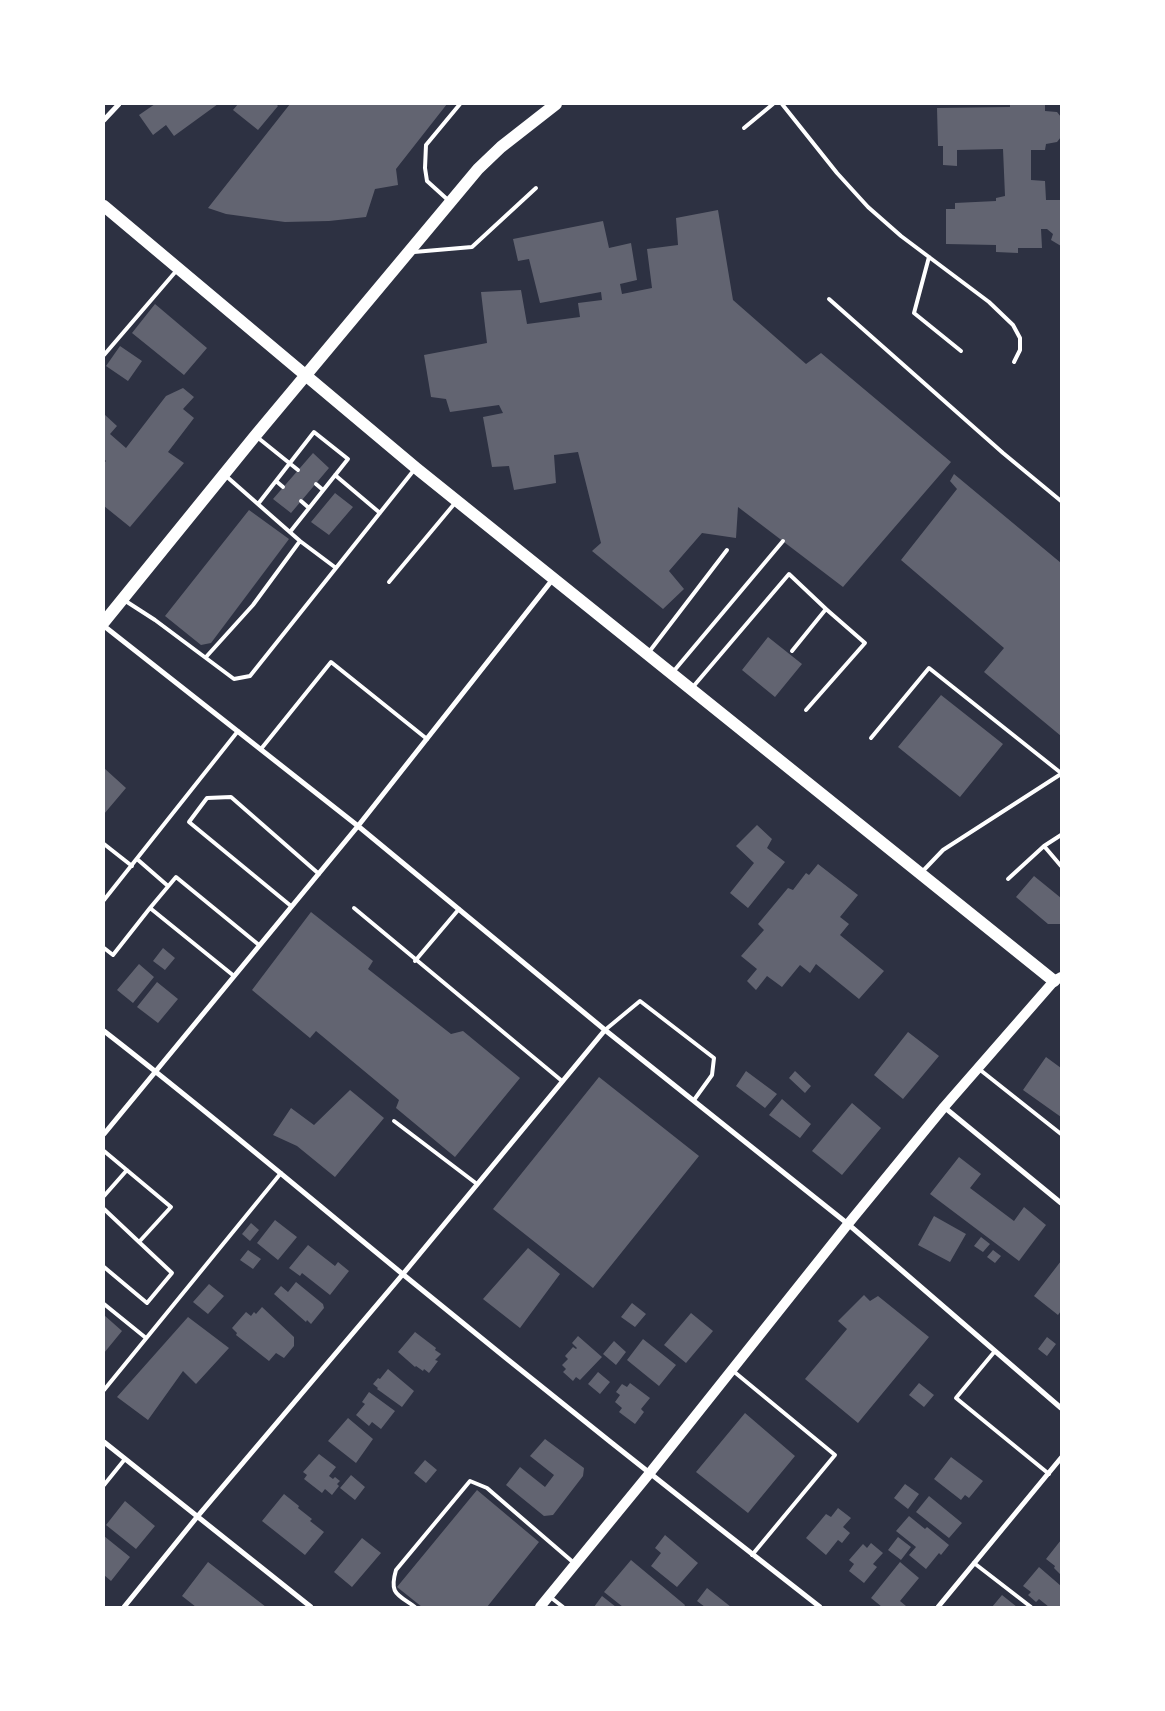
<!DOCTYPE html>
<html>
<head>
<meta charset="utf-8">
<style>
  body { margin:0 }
  #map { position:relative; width:1165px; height:1711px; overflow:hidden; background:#2d3142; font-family:Merriweather,serif }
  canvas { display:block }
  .frame { position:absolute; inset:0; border:105px solid #fff; pointer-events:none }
</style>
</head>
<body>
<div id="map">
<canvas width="1165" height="1711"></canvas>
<div class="frame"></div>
</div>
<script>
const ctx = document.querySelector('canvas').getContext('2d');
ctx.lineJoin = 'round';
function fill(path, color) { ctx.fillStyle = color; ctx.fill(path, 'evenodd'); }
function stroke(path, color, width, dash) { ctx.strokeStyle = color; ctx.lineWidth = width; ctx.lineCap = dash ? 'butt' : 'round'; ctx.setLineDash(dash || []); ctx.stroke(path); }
const building = new Path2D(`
  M155,104H218L174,136L166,125L153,135L139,115Z
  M238,104H276L278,106L258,130L233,110Z
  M290,104H447L396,169L398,185L375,189L366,217L329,221L285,222L226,214L208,208Z
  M1010,104H1027V105L1045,104V111L1057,112L1061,117V137L1057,142L1046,144L1045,150H1031V180L1045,181L1046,200H1061V246L1051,240L1053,234L1047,229H1041L1042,248H1018V253L996,252V245L946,244V209H955V203L996,201V198L1005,196L1003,149L957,150V166L943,165V146H938L937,108L1010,107Z
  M718,210L733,300L806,364L821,353L951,462L843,587L738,507L736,538L702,533L669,571L684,589L663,609L592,551L601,543L578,452L554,455L556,483L514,490L509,466L492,467L483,417L503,413L499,405L450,412L446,399L431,397L424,355L487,343L481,292L521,290L527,324L580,317L578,303L602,300L601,292L540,303L529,259L518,261L513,239L603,221L609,248L631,243L637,280L620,284L622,294L652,288L647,249L678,245L676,218Z
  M155,304L207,348L184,375L132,333Z
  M120,346L142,361L128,381L106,366Z
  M183,388L194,397L183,409L194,418L168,452L184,463L130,527L104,506V463L106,461L104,459V414L117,426L110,434L126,448L166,396Z
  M313,453L329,468L291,513L273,499Z
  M954,474L1061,563V736L984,672L1004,648L901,560L957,489L950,481Z
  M335,493L353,507L329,535L311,522Z
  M249,510L289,539L211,643L201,645L165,616Z
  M768,637L802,664L775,697L742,670Z
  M941,695L1003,744L960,797L898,747Z
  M104,768L126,788L104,814Z
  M757,825L772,839L767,848L785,862L748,908L730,893L754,863L736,846Z
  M818,864L858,895L840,917L849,924L840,935L884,971L859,999L816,964L810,973L800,965L782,987L767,976L756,990L747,981L757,969L741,956L764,930L758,924L788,888L793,890L806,873L809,875Z
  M1034,876L1061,898V924H1048L1016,897Z
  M311,912L373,961L368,969L451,1034L463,1031L520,1078L455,1157L396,1108L399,1100L316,1031L310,1038L252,990Z
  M163,948L175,958L165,970L153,961Z
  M139,964L154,977L133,1003L117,990Z
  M157,982L178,999L158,1023L137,1007Z
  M908,1032L939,1056L903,1099L874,1075Z
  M1046,1057L1061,1068V1117L1023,1090Z
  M746,1071L777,1094L765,1108L736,1086Z
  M795,1071L811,1086L805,1093L789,1078Z
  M599,1077L699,1156L593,1288L493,1209Z
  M350,1090L384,1118L335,1177L297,1146L273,1135L291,1108L314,1125Z
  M782,1099L811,1124L800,1138L769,1115Z
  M852,1103L881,1128L842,1175L812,1151Z
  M959,1157L981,1174L970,1188L1014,1221L1024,1207L1046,1225L1019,1261L930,1194Z
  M934,1216L966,1234L950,1262L918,1245Z
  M275,1220L297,1237L278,1260L257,1243Z
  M251,1223L259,1230L250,1241L242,1234Z
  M981,1237L990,1244L983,1252L974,1246Z
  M308,1245L335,1266L338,1262L349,1271L330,1295L302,1273L300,1276L289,1268Z
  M528,1248L560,1274L520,1328L483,1299Z
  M248,1250L261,1259L253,1269L240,1260Z
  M993,1250L1001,1256L995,1263L987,1257Z
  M1061,1261V1311L1058,1315L1034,1296Z
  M296,1282L323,1304L324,1308L311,1324L307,1320L306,1322L274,1294L281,1286L288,1292Z
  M209,1284L224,1296L208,1314L193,1302Z
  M864,1295L870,1301L878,1296L929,1337L858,1423L805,1379L847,1329L838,1321Z
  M632,1303L646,1314L635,1327L621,1317Z
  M262,1307L294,1337V1346L284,1358L276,1353L269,1361L236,1335L237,1333L232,1328L246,1312L251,1316L254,1312L256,1314Z
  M691,1313L713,1331L686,1363L664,1345Z
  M104,1315L122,1331L104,1353Z
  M188,1317L229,1348L196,1384L183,1371L148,1420L117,1397Z
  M415,1332L436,1348L435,1350L441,1354L435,1360L438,1361L429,1373L424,1369L423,1371L416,1366L415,1367L398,1352Z
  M578,1336L602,1357L580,1380L576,1377L573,1381L563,1372L566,1369L562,1365L568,1359L565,1356L573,1347L576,1349L577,1348L572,1343Z
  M1047,1337L1056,1344L1047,1356L1038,1349Z
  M643,1339L676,1365L659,1386L627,1360Z
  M614,1341L626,1352L616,1365L603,1354Z
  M388,1369L414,1391L402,1407L377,1389L378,1388L373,1384L378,1378L380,1379Z
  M598,1372L610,1382L600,1394L588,1384Z
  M630,1383L650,1398L641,1409L644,1412L635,1424L619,1412L622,1408L615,1402L620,1395L616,1392L622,1384L627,1387Z
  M919,1383L934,1395L924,1407L909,1395Z
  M369,1392L395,1411L381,1429L372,1422L369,1426L356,1415L365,1404L362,1402Z
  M745,1413L795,1456L748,1513L696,1472Z
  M348,1418L373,1439L356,1463L328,1441Z
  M545,1439L584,1468L583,1476L553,1515L544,1516L506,1485L520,1467L545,1487L554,1475L530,1456Z
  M319,1454L336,1467L329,1476L333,1479L335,1477L340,1481L337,1484L339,1486L332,1495L325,1489L322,1493L304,1479L307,1475L303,1472Z
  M951,1457L983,1481L969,1498L965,1495L961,1500L934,1479Z
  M425,1460L437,1470L426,1483L414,1473Z
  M351,1475L365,1487L355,1500L340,1488Z
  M905,1484L919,1494L908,1509L894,1498Z
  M477,1490L539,1542L487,1607H422L397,1587Z
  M284,1494L299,1506L298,1508L312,1519L310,1521L324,1532L305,1555L262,1521Z
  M929,1496L962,1523L949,1538L916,1512Z
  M125,1501L155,1526L136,1549L106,1525Z
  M838,1508L851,1518L843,1527L850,1533L842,1543L838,1540L826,1555L806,1538L826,1514L831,1517Z
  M909,1516L925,1529L927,1527L949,1545L941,1555L939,1553L926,1569L909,1555L916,1547L896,1531Z
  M665,1535L698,1563L677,1587L651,1566L661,1553L655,1548Z
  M104,1536L130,1557L111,1581L104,1575Z
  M898,1537L911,1547L901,1560L888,1550Z
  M362,1538L381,1553L352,1587L334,1572Z
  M1061,1540V1575L1054,1568L1055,1566L1046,1559Z
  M871,1543L883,1553L873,1564L877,1567L864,1583L849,1571L854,1564L849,1560L863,1544L867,1548Z
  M631,1560L685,1605L684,1607H623L604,1592Z
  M208,1562L266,1607H196L182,1596Z
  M900,1562L919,1578L900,1601L906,1606L905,1607H882L871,1598Z
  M1039,1567L1061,1586V1607H1049L1039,1599L1036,1602L1028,1595L1031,1592L1023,1586Z
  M707,1588L731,1607H705L697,1601Z
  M1002,1595L1017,1607H992Z
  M602,1596L616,1607H594Z`);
const service = new Path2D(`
  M782,104L837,173L868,207L901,236L989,302L1013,325L1020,338V350L1014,362
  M744,128L773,104
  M448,200L427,181L425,168L426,145L460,104
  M414,252L472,247L536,188
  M929,257L914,313L961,351
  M829,299L1003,453L1061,501
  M104,355L177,270
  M257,437L298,470
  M335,475L380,513
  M276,481L283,487
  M316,484L323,490
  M301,501L309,508
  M258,504L314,432L348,459L290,532
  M336,568L414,470
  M389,582L455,503
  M124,600L155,620L234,679L250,676L336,568L300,541L226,476
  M649,652L727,550
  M206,657L253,605L300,541
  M673,672L783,541
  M692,688L789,574L826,609L792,651
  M806,710L865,643L826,609
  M871,738L929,668L1061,773
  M261,749L331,662L427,739
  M104,844L132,866
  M1044,846L1061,835
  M137,859L168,886
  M921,873L943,850L1061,774
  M1008,879L1044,846L1061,866
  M104,900L238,731
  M291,906L189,822L207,798L231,797L319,874
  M354,908L562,1081
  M104,948L113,955L150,908
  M415,961L459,909
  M234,976L150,908L176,877L259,945
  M605,1030L640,1001L714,1058L712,1075L694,1100
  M979,1069L1061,1134
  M394,1121L477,1184
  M104,1151L171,1207L139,1242L104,1209
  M104,1196L127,1170
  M104,1267L147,1303L172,1273L139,1242
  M104,1304L146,1338
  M995,1351L956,1398L1049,1474
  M732,1370L835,1455L752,1555
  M104,1390L281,1173
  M104,1485L125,1459
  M974,1563L1031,1607
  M549,1596L563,1607
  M415,1607C397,1594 389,1594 396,1570L470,1481L487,1488L574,1563`);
const minor = new Path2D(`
  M104,120L119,104
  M104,626L358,826L605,1030L848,1224L1061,1408
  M104,1031C206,1110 305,1194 405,1276C542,1388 680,1498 820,1607
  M944,1107L1061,1203
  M104,1134L358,826L553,579
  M104,1442L311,1607
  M124,1607L197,1517L403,1274L605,1030
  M938,1607L1061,1458`);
const secondary = new Path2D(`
  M540,1607L649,1474L848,1224L944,1107L1054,981L1061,977`);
const primary = new Path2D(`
  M104,206L416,468L1054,981
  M104,622L255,436L478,169L501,147L556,104`);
fill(building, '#626471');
stroke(service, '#fff', 4);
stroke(minor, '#fff', 5);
stroke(secondary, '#fff', 10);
stroke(primary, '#fff', 12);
</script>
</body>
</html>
